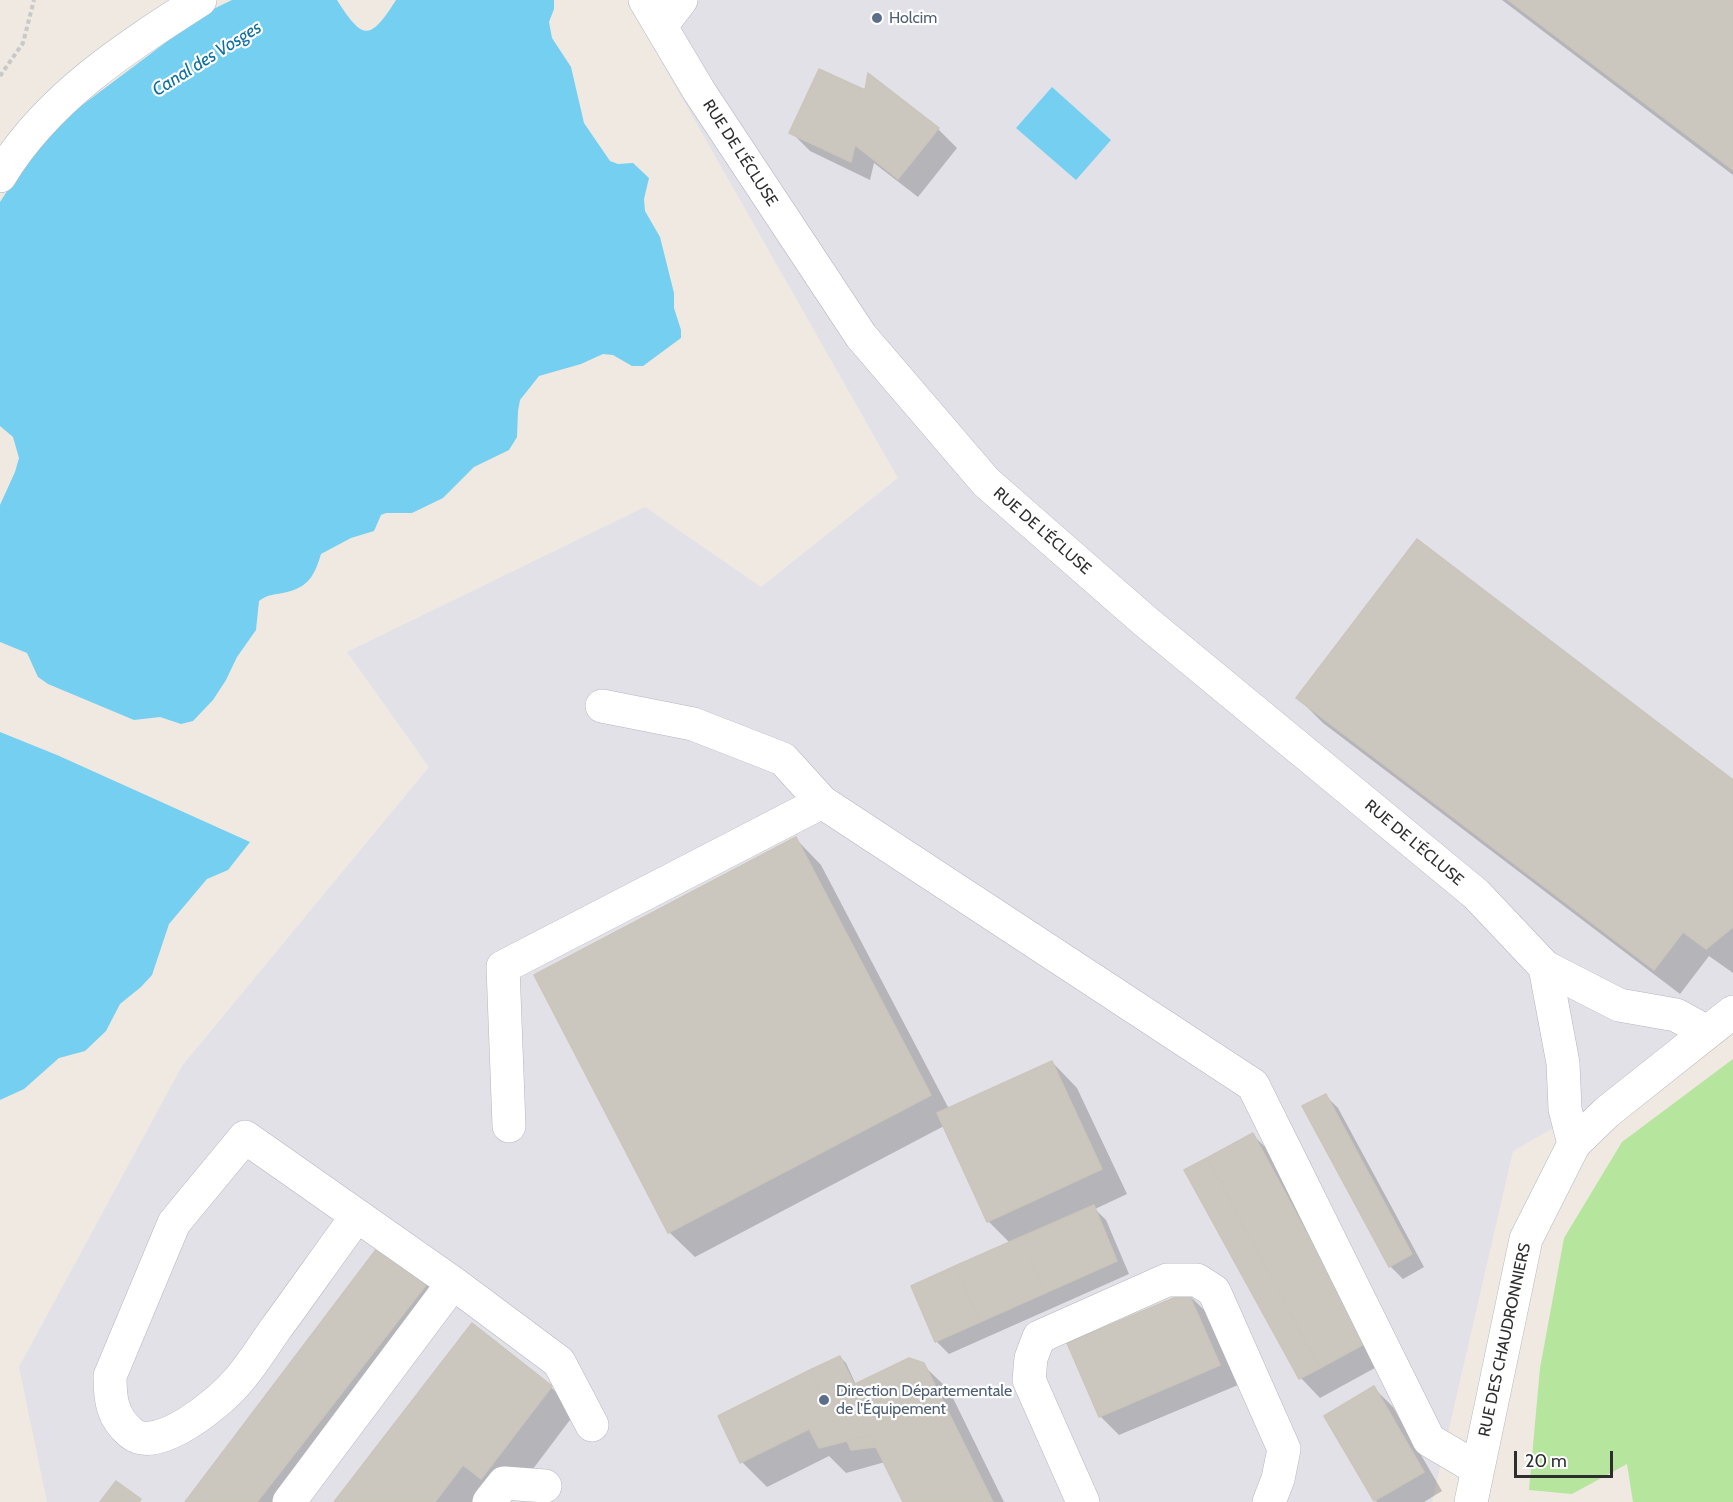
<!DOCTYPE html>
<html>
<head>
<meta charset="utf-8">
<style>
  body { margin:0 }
  #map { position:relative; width:1733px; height:1502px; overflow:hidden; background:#efe9e1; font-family:Cabin,sans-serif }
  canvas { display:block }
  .scale { position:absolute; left:1514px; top:1451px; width:99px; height:27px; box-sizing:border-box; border:3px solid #2e2e2e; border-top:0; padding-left:8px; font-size:18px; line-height:21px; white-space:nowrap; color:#2e2e2e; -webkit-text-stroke:4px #fff; paint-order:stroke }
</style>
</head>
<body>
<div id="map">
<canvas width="1733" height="1502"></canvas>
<div class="scale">20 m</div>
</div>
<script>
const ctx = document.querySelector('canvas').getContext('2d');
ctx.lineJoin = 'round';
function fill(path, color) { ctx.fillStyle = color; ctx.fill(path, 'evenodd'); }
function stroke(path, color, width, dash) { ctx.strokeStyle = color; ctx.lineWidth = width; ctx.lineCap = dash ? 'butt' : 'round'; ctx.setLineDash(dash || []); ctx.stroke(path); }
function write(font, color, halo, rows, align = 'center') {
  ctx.font = font + ' Cabin,sans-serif'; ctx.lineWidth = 4.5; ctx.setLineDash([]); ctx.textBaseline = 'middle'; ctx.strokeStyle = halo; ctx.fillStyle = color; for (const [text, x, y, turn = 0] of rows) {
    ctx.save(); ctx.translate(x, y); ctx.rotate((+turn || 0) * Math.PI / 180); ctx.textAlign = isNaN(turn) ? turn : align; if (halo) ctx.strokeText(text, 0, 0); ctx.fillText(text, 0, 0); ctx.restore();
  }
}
const industrial = new Path2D(`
  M642,0H1733V1026L1513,1151L1432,1502H47L19,1367L182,1066L429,767L347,652L645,507L761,587L898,478L644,31Z`);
const green = new Path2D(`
  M1733,1059V1502H1633L1627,1464L1572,1494L1529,1490L1540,1368L1564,1238L1622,1142Z`);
const water = new Path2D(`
  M232,0H337C363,41 370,41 396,0H554V9L549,22L552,38L571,67L584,123L610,161L618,164L633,163L649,178L644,199L645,211L660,237L674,293V308L681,330V338L643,366H632L613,355L603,354L581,364L539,376L520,400L518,411L517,437L509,450L474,467L443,498L412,513H386L381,515L374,531L351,538L321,554C315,574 309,587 287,592C275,595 268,594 259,601L256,630L237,657L226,680L213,700L193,721L181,724L160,717L134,720L48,684L38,677L27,653L0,642V505L15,472L19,458L13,437L0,426V202L26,162L52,131L77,109L205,13Z
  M1052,87L1111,140L1076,180L1016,128Z
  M0,732L57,755L250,842L228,870L207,879L169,924L152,975L141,987L120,1004L106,1031L85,1051L59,1058L24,1089L0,1100Z`);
const shadow = new Path2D(`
  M1502,0H1733V175Z
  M866,92L938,129L957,148L918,197L874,163L870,180L810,151L791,132Z
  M1298,698L1733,781V973L1709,956L1680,994L1323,723Z
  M796,839L821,865L949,1109L1052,1062L1077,1088L1127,1194L1095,1209L1106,1220L1129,1274L949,1354L936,1341L1010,1243L988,1221L944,1126L695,1257L669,1232Z
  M1326,1096L1338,1108L1424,1267L1403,1279L1390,1266Z
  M1253,1135L1272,1154L1384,1363L1320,1398L1301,1378L1186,1171Z
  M381,1245L453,1307L301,1502H187Z
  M1188,1294L1207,1313L1238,1385L1119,1435L1100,1416Z
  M840,1357L846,1363L856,1385L923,1365L949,1390L1004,1502H904L885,1462L846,1473L829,1456L767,1487L742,1462L720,1417Z
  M551,1387L576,1412L508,1502H336Z
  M1374,1388L1393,1407L1442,1491L1424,1502H1377L1375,1500Z`);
const building = new Path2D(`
  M1508,0H1733V170Z
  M819,69L865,90L868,73L939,128L898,179L855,145L851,162L789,133Z
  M1417,539L1733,780V927L1706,949L1683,932L1654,970L1296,698Z
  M796,837L931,1095L668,1233L534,975Z
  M1052,1061L1102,1169L987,1222L937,1113Z
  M1326,1094L1412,1254L1389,1267L1302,1106Z
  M1253,1133L1366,1343L1320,1368L1207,1158Z
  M1207,1158L1320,1368L1299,1379L1184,1170Z
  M1094,1205L1117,1261L1045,1293L1021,1237Z
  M1021,1237L1045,1293L980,1322L955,1266Z
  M381,1243L429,1281L257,1502H185Z
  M955,1266L980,1322L935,1342L911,1286Z
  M1188,1292L1220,1365L1099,1417L1067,1343Z
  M472,1323L552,1386L481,1479L463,1465L435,1502H334Z
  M840,1356L854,1384L824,1399L810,1370Z
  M909,1358L924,1363L993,1502H903L870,1435L819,1448L809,1429L740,1463L718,1416L810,1370L824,1399Z
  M1374,1386L1424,1472L1374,1501L1324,1416Z
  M870,1435L876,1447L851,1450L847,1441Z
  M116,1481L141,1499L139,1502H100Z`);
const path = new Path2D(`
  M0,76L23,43L34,0`);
const minor = new Path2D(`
  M645,0L699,91L861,336L986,482L1145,621L1476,894L1545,967L1619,1005L1676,1015L1707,1032
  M661,26L681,0
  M0,176C47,98 125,48 200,0
  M602,706L693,724L783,759L822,802L1253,1085L1429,1440L1478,1469
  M1545,967L1563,1063L1565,1109L1574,1144
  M509,1126L503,967L822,802
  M357,1216C329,1254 302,1293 274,1331C262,1348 250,1368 236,1383C220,1402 157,1455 131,1433C112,1417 110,1400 110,1376L174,1223L245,1137L453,1283
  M289,1502L453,1283L559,1362L592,1425
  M489,1502L504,1483L545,1486
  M1083,1502L1029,1380L1031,1358L1039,1337L1167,1280H1197L1214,1291L1284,1449L1278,1479L1269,1502
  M1471,1502L1526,1239L1574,1144L1607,1112L1733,1012`);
const markers = [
  [877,18,6,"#5c6f8a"],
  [824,1400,6,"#5c6f8a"]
];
const serviceNames = [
  ["Holcim",889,18],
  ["Direction Départementale",836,1391],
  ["de l'Équipement",836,1409]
];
const streetNames = [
  ["RUE DE L'ÉCLUSE",740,153,57],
  ["RUE DE L'ÉCLUSE",1042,531,41],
  ["RUE DE L'ÉCLUSE",1414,843,40],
  ["RUE DES CHAUDRONNIERS",1505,1340,-78]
];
const waterNames = [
  ["Canal des Vosges",207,59,-32]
];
fill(industrial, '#e3e1e8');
fill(green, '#b6e59e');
fill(water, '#75cff0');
fill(shadow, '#0003');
fill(building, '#cbc7bf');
stroke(building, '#cbc5ba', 1.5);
stroke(minor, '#b4b7c1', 34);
stroke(path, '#c9c9c9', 4, [4.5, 3]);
stroke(minor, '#fff', 33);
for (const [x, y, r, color] of markers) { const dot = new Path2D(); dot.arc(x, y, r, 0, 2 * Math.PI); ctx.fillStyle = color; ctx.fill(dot); stroke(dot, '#fff', 2); }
write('16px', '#4e5e75', '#fff', serviceNames, 'left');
write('16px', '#2e2e2e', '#fff', streetNames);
write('italic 18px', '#0d6fa3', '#fff', waterNames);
</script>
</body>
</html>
